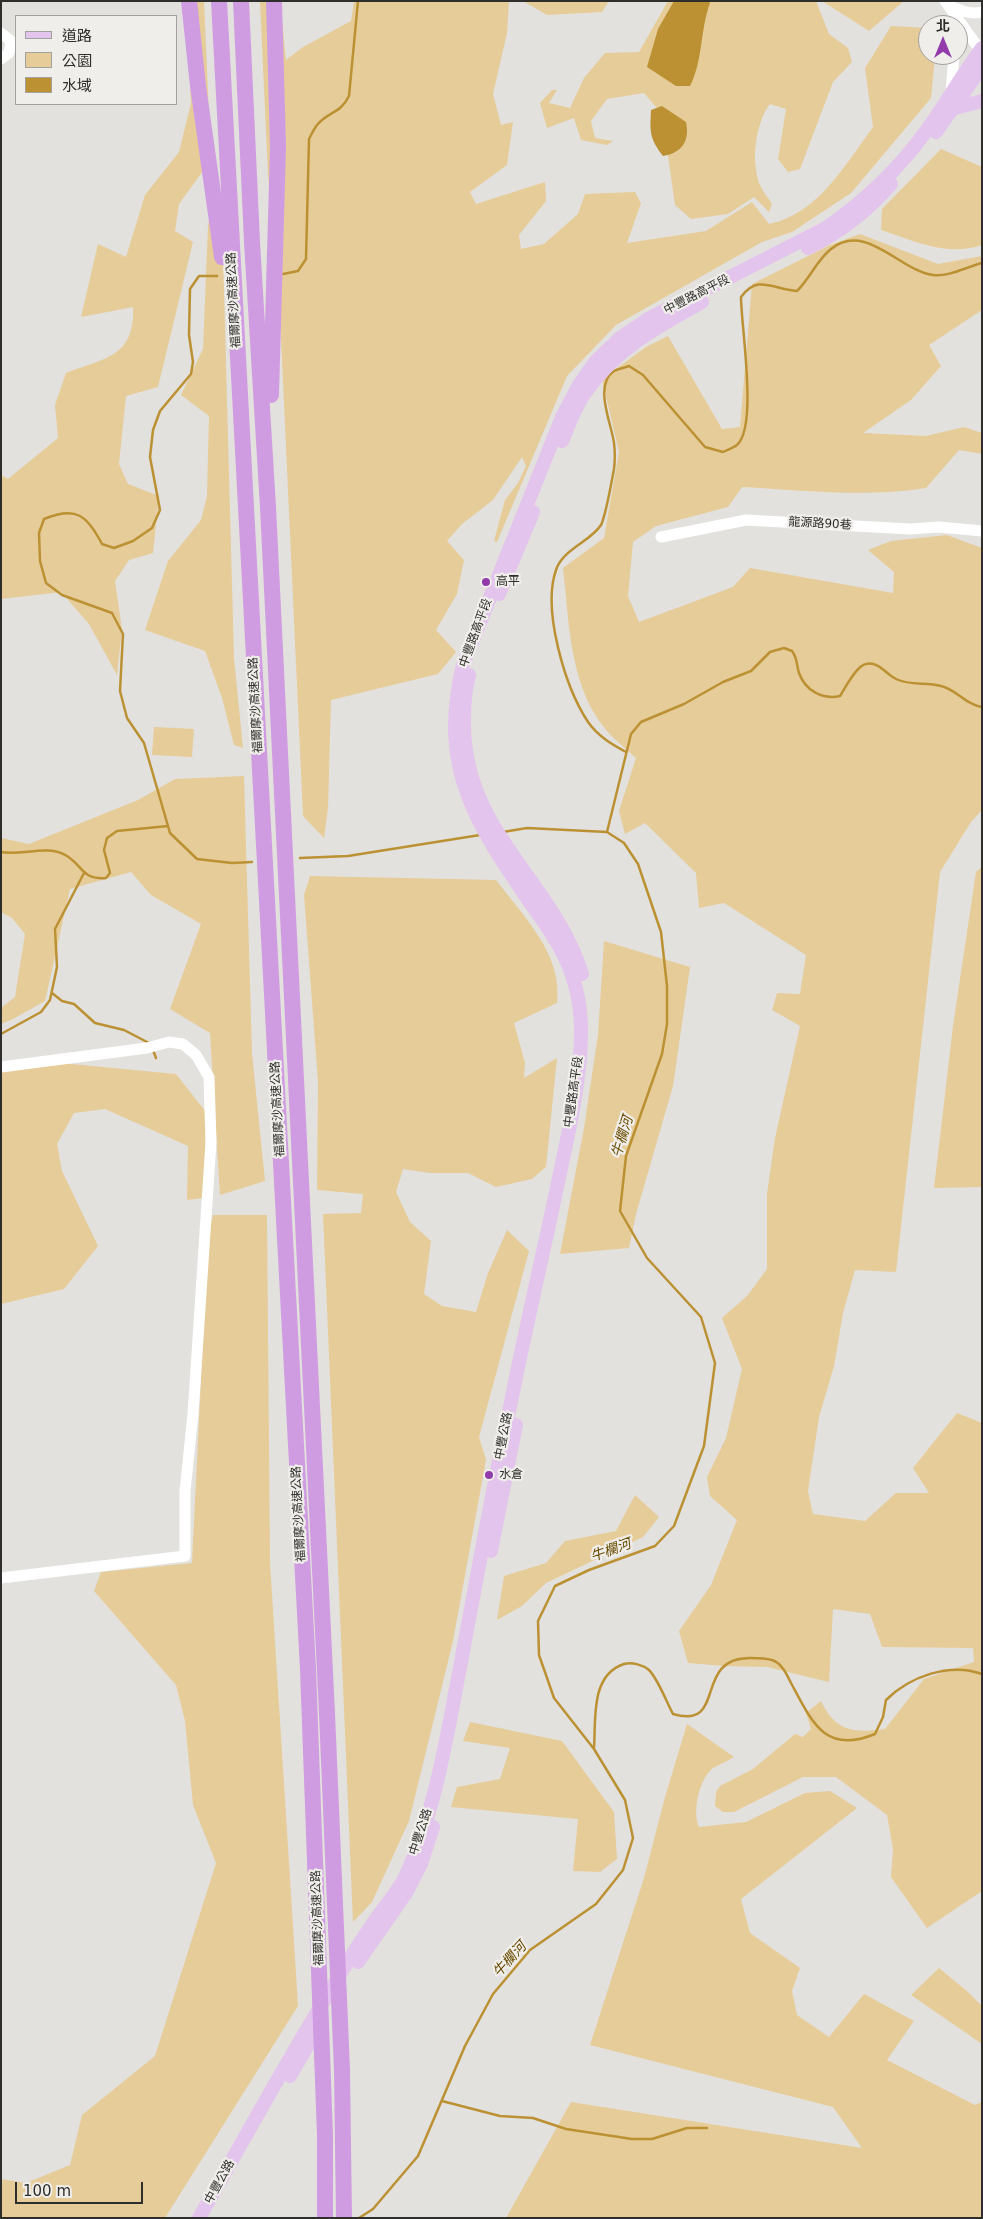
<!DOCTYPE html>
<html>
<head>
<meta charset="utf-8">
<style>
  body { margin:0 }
  #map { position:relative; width:983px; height:2219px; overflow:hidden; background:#e3e1dd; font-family:"DejaVu Sans","Noto Sans TC",sans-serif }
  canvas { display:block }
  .frame { position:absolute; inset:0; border:2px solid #2e2e2c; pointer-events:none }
  .legend { position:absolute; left:15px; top:15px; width:162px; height:90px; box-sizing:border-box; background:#f0eeea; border:1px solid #a2a19e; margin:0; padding:6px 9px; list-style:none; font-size:15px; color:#2e2e2c }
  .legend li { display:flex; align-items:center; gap:10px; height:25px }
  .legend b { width:25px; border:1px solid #a2a19e }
  .north { position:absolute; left:918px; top:15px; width:50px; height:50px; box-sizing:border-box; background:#f0eeea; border:1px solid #a2a19e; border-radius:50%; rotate:0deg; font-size:14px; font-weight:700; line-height:20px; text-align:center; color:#2e2e2c }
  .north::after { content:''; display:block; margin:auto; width:18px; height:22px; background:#913caa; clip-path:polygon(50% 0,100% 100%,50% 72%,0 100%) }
  .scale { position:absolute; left:15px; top:2182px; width:128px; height:22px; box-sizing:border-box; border:2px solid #2e2e2c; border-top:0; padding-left:6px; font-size:15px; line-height:18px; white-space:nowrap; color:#2e2e2c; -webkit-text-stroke:4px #f0eeea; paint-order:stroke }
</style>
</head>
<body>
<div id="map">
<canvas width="983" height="2219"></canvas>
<div class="frame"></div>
<ul class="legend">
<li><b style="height:6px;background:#e3c4ed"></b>道路</li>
<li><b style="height:14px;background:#e6cc98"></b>公園</li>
<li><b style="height:14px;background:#bb9133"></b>水域</li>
</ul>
<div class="north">北</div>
<div class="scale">100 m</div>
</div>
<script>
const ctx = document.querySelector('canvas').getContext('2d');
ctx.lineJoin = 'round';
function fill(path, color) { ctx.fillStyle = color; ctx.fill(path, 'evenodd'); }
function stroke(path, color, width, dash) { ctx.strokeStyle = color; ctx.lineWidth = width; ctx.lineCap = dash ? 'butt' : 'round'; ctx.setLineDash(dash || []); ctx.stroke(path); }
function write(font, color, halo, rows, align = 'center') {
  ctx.font = font + ' "DejaVu Sans","Noto Sans TC",sans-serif'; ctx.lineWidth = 4.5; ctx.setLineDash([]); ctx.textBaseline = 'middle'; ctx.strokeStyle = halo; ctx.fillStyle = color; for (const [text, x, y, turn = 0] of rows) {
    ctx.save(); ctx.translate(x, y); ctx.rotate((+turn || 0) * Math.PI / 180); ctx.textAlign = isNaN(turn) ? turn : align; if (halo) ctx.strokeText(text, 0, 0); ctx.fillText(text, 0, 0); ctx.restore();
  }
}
const green = new Path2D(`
  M186,1H204L211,160L179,204L175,231L193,242L158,387L126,396L119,464L128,484L159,496L153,553L129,560L115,581L122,629L117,675L89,624L61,592L1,599V475L8,479L58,438L55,405L66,373C105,358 135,357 133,307L81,317L98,244L126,257L145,195L179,152L191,103Z
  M260,1H280L286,60L303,47L351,21L354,1H509L507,33L493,94L501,125L513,122L507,165L470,192L476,204L545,182L546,201L519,235L521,249L544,244L578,214L585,194L635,192L641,203L627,243L706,231L752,202L769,224C818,214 845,165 873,127L865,68L891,26L928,28V55H935L931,98L851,193L792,232L762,242L616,325L567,376L497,542L494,541L505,500L518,483L526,466L522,457L493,500L462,524L447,541L464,560L457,594L436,630L456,652L438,674L331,700L328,808L324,838L303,816L278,273L268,175Z
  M523,1H609L602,12L547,15Z
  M668,1H816L829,34L848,48L852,62L833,82L800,169L788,172L778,159L786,109L770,104C755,123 750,165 761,187C764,193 769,199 772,204L769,212L754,197L728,214L691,219L675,205L662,114L644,93L607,99L591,121L595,138L613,141L607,145L581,140L574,118L547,128L540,103L552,90H557L549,103L570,108L584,78L605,53L639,52Z
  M822,1H904L869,31Z
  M941,149L982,167V245C946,257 915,241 881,230L882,209Z
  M214,192L223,254L234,658L243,748L234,745L222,698L205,651L145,630L168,561L201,520L207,496L209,416L181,395L203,349L208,226Z
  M860,234L938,264L982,256V310L929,345L941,366L911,400L863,433L926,436L964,427L982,433V454L959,450L926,488C866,498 802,490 742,487L728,507L656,526L633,542L628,596L639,622L733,587L750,568L893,593L894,572L868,550L891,541L947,535L982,548V810L971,822L940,872L896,1272L855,1270L843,1313L834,1366L819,1417L808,1491L813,1514L865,1521L896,1493H929L913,1468L957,1413L982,1423V1891L927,1928L891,1877L893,1849L887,1815L836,1777H803L734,1812H723L715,1806L716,1792L720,1786L753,1769L795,1734L803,1737L811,1729L806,1713L821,1701C836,1732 853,1733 885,1729L924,1679L974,1662L973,1648L882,1647L870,1614L833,1609L829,1682L767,1667L724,1666L688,1663L679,1631L711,1585L737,1520L710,1496L707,1477L726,1438L742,1369L722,1318L747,1296L767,1269V1194L775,1138L800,1026L772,1010L777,993L800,994L806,955L724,903L699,908L696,873L645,823L625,834L619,811L636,758C625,748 612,738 603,726C569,683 569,619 563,568L604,538L619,452L602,379L646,347L668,336L722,429L740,427L752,284L830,245Z
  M154,727L194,729L192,757L152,755Z
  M244,776L252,1053L265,1181L220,1195L210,1033L170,1009L201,924L151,895L131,872L70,889L45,1001L13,1019L1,1024V1008L15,997L25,934L12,918L1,912V838L29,844L138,800L175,779Z
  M982,867V1187L934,1188L953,1026L976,872Z
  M310,876L496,880C523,916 563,954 557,1003L514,1023L525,1063L524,1078L557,1058L546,1167L532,1179L496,1187L468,1173H430L403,1169L396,1192L410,1222L431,1241L424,1294L442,1306L476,1312L488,1273L507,1230L529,1251L479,1437L486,1460L453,1641L409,1821L372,1902L353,1922L323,1214L361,1213L363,1194L317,1190L318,1082L304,895Z
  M604,941L690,967L673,1086L636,1214L629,1248L560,1254L584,1128L598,1035Z
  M50,1062L176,1074L206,1112L204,1198L187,1200L188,1146L105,1109L74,1113L57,1144L62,1171L98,1246L64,1289L1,1304V1067Z
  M213,1215H267L270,1562L298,2006L165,2218H1V2179L26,2183L70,2165L82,2115L155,2056L216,1863L193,1805L185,1721L176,1685L94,1591L101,1572L192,1563L208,1235Z
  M635,1495L659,1517L643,1537L546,1583L522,1606L497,1620L504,1576L546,1563L565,1541L616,1531Z
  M470,1722L562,1741L614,1812L617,1859L600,1872L573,1871L578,1819L451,1807L457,1787L500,1779L510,1748L463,1741Z
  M687,1724L734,1757C728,1761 720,1764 713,1768C699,1779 692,1812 699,1827L746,1822L805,1793L830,1791L857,1808L741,1899L750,1933L800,1968L792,1991L797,2015L829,2037L864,1994L914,2021L887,2060L975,2105L982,2102V2218H506L571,2102L862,2148L833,2107L590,2045L644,1878L665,1797Z
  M939,1968L968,1992L982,2006V2044L911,1995Z`);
const water = new Path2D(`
  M674,1H709L710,3C700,30 703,61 690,86H676L647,67L658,29Z
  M662,106L686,122C690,141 682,153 663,156C649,138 650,131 651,110Z`);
const stream = new Path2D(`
  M283,274L298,271L306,259L309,139C311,135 314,129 317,125C329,111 340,114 349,96L358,1
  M217,276H199L190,289L189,335L193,362L191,374L160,411L153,430L150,457L160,510L152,528L133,541L114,548L102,544C87,515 76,506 44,519L39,533L40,561L46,583L62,595L112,613L123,634L120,691L127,718L144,743L170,833L197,859L232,863L252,862
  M626,752C611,744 598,736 588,722C565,687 542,610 556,570C563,549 590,542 601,525C605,517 612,480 614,469C615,461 615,451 614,443C612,425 593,385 614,371C618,369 624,368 629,366L643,375L705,447L723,452C727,450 733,448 737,445C758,427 741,326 741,297C758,274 772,289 797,291C811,277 816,261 831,249C866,221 900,271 933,275C949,277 966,267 982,263
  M607,832L631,734L641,722L684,704L723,682L751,671L770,652L784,648L792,651C798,659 796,664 799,673C805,690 822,700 840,696C845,688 857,665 866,664C878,661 886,674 896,679C910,686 926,682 941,686C956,689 966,705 982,707
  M1,852C22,856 48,844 67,856C83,866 82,880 106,878L110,873L104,850L107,838L117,831L168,826
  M300,858L348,856L480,835
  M52,993L62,1001L74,1004L95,1023L124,1030L149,1043
  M1,1034L41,1012L50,1000L57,967L55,929L84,873
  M153,1050L156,1058
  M594,1748C596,1720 590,1675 624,1664C633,1662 643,1665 649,1670C658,1679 667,1703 673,1714C728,1730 692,1658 750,1658C757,1658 765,1658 772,1660C782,1663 787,1675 791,1683C812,1722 825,1755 875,1734L883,1717L886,1700C909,1677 949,1662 982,1674
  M442,2101L500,2116L533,2118L566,2129L632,2139H652L687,2128H707
  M359,2218L373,2209L418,2156L465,2046L493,1994L530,1950L596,1904L623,1870L633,1838L625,1800L594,1749L554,1698L539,1655L538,1621L555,1586L589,1570L655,1546L674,1526L704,1446L715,1363L701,1317L647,1258L620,1211L626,1156L662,1054L667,1024V986L661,932L638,864L624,843L607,832L527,828L503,832`);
const minor = new Path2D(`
  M945,1L980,50
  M948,5C960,10 969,15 982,12
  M1,33L11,41L9,53L1,59
  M951,93L954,55
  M661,537L746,520L910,529L939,527L982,531
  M1,1067L147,1048L169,1042L183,1044L196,1055L209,1077L211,1142L193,1414L185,1491V1556L1,1578`);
const major = new Path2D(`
  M955,108L982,101
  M936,132L982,67
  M808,248C842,231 865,213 891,184
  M562,441C569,425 575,407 585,393C615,349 657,327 702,302
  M499,594L533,512
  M469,675C465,689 464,705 464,720C462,831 552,878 582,974
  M491,1551L516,1425
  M358,1962L406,1893L421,1864L433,1827
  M290,2076L322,2021
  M199,2218C244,2140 286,2062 333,1986C347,1962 362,1939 378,1916C387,1903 400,1889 406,1875C435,1812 446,1740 459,1673C476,1582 492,1492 511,1402C526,1326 544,1250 560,1173C570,1125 582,1075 581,1025C579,973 560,944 531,904C475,822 438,768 463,665L562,417L579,385L595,362L620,338L648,319L826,228C864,202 900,167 927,130C946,103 963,74 982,48`);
const highway = new Path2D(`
  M189,1L198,86L222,257
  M219,1L308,1669L325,2135V2218
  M241,1L252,242L268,507L327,1713L342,2070L344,2218
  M271,395L278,147L274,1`);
const markers = [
  [486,582,5,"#913caa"],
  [489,1475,5,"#913caa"]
];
const streetNames = [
  ["中豐路高平段",697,295,-27],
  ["福爾摩沙高速公路",234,300,-93],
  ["龍源路90巷",820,524,3],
  ["中豐路高平段",476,633,-70],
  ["福爾摩沙高速公路",256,705,-93],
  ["中豐路高平段",574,1092,-82],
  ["福爾摩沙高速公路",278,1109,-93],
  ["中豐公路",504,1436,-79],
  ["福爾摩沙高速公路",299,1514,-93],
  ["中豐公路",421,1832,-72],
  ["福爾摩沙高速公路",318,1918,-92],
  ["中豐公路",220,2182,-61]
];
const poiNames = [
  ["高平",496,582],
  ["水倉",499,1475]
];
const waterNames = [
  ["牛欄河",623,1137,-73],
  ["牛欄河",611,1551,-20],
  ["牛欄河",510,1960,-48]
];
fill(green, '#e6cc98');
fill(water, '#bb9133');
stroke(stream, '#bb9133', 2.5);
stroke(minor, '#fff', 11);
stroke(major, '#e3c4ed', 14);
stroke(highway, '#d09ce1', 16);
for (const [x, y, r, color] of markers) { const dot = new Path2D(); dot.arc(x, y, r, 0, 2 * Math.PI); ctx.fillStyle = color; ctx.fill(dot); stroke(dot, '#f0eeea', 2); }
write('12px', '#2e2e2c', '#f0eeea', streetNames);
write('12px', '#2e2e2c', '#f0eeea', poiNames, 'left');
write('italic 14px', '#694c00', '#f0eeea', waterNames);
</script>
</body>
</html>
